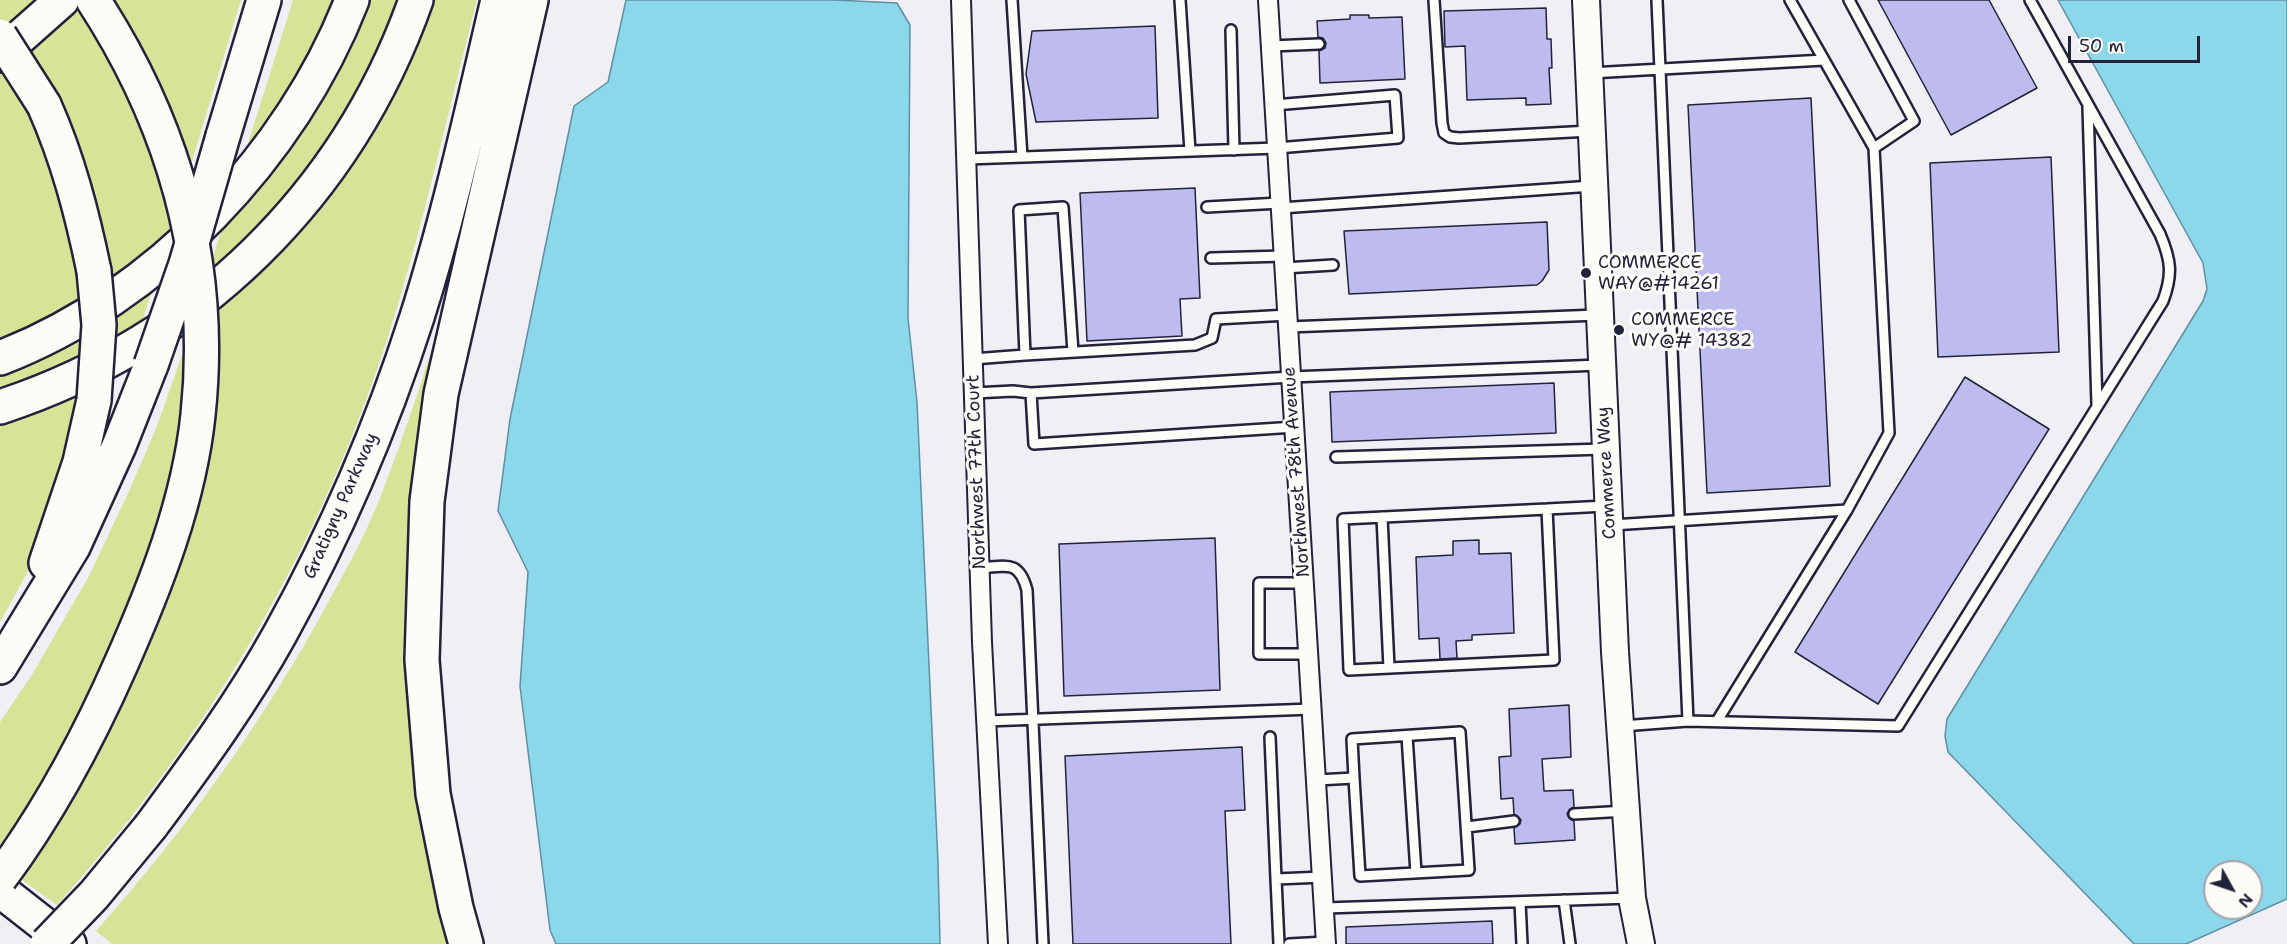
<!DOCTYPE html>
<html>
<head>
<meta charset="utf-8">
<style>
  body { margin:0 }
  #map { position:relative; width:2287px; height:944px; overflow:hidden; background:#f0eff5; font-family:"Shantell Sans",sans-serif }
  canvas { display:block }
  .north { position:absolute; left:2203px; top:860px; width:60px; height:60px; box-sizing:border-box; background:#fdfcf7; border:2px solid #a5a5ac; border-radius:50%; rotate:130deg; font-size:16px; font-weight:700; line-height:24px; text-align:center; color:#22223b }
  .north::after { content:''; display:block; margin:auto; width:21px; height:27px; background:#22223b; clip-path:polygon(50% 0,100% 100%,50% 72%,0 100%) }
  .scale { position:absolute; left:2068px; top:36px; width:132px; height:27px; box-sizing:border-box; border:3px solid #22223b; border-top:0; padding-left:8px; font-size:18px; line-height:21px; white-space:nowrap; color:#22223b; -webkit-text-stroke:4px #fdfcf7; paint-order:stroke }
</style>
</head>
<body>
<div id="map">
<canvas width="2287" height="944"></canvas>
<div class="north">N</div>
<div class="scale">50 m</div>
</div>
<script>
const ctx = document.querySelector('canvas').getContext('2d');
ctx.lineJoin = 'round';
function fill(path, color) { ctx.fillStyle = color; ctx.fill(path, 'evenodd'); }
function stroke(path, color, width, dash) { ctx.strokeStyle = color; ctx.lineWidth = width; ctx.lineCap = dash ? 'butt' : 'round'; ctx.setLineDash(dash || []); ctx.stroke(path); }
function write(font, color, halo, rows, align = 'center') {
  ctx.font = font + ' "Shantell Sans",sans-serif'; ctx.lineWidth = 6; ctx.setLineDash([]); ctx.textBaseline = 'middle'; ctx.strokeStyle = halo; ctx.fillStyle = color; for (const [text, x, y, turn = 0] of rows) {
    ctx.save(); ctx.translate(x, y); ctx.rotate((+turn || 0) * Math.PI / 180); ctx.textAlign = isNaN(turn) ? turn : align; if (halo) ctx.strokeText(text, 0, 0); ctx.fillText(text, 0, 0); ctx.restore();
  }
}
const green = new Path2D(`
  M0,0H53L0,48Z
  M108,0H241L189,171Z
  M293,0H341L322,45L241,166Z
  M368,0H402L381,52L307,176L210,281L209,270L222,228L250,196L355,33Z
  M426,0H477C449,108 425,218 392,324C325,539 208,738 57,905L15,875L0,862V722L33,673L89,576L130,489L157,426L190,332L254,269Z
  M81,1L124,74L175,215L166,246L108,290L25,51Z
  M6,68L32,112L64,192L84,303L0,341V74Z
  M153,287L140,328L110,347L0,394V373Z
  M444,309L430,861L448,944H112L96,931C184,832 261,725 325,608C344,573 365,536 380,498C404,436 425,373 444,309Z
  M83,389L42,546L0,622V422Z`);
const water = new Path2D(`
  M626,0H835L897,3L910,25L908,318L917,402L938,862L940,944H556L550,930L520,686L528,572L498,511L510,419L574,106L608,82Z
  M2058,0H2287V899L2186,944H2134L1948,752L1945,736L1947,719L2203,301L2207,289L2203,263ZM2215,872H2251V908H2215Z`);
const building = new Path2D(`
  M1878,0H1989L2037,88L1951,135Z
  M1546,8L1547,39H1551L1552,68H1549L1551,104L1526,105V98L1467,100L1465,46L1445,47L1444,11Z
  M1350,15H1369V18L1402,17L1405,79L1320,83L1319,51L1325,48L1326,43L1323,38L1318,37L1317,21L1350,19Z
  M1155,26L1158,118L1036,122L1026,74L1032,31Z
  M1811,98L1830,486L1707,493L1688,105Z
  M2051,157L2059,352L1938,357L1930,163Z
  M1195,188L1200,298L1180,299L1182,336L1087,341L1080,193Z
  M1547,222L1549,270L1542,281L1537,285L1349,294L1344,231Z
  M1965,377L2049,429L1878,704L1795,652Z
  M1554,383L1556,433L1332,442L1330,392Z
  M1215,538L1220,690L1064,696L1059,544Z
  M1479,540V554L1511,553L1514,633L1472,635V640L1456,641L1457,658L1440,659L1439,638L1419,639L1416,557L1453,555V541Z
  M1569,705L1571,757L1542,759L1544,791L1573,790L1574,807L1570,809L1567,814L1569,818L1574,821L1575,840L1515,844L1514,828L1520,824L1521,820L1514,814L1513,798L1501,799L1499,757L1511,756L1509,709Z
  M1242,747L1245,810L1225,811L1231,944H1073L1065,756Z
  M1492,921L1493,944H1346V927Z`);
const lane = new Path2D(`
  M1012,0L1022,157
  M1180,0L1190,151
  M1434,0L1442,123L1444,133L1450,137L1459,138L1590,131
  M1657,0L1688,721L1898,726L2163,301C2173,274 2171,260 2160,234L2030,0
  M1849,0L1914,121L1874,148
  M1231,30L1234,150
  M1271,46L1319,44
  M1590,73L1824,60
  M2088,107L2097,405
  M967,159L1277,148L1398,138L1395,95L1274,105
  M1207,207L1280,203
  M1281,208L1592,186
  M1211,258L1284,256
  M1284,268L1333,265
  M1288,327L1598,315
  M1073,352L1063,207L1019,210L1025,355L1195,345L1212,338L1216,319L1288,315
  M973,359L1025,355
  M974,393L1013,391L1031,393
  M1295,427L1034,444L1031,393L1291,377L1600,365
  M1336,457L1604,449
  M1547,509L1343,519L1349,670L1554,660L1547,509L1606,506
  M1382,517L1389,668
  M1612,525L1847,510L1889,433L1874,148L1790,0
  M980,568C1007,566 1019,560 1027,590L1043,944
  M1304,583H1259V654H1309
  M986,721L1312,709
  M1717,721L1847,510
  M1622,726L1688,721
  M1407,736L1416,873
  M1270,737L1276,879L1323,877
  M1317,780L1354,778L1360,876L1469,870L1460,732L1352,739L1354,778
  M1574,814L1626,811
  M1467,827L1514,821
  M1276,879L1279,944
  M1564,900L1570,944
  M1520,902L1522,944
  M1325,908L1631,898
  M1289,944L1326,942`);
const street = new Path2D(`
  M961,0L982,642L998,944
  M1268,0L1326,944`);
const secondary = new Path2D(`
  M1586,0L1615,652L1632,898L1641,944`);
const highway = new Path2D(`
  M0,55L62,0
  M44,105C68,159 82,213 94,271
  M223,136L264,0
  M0,358C156,298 292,155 352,0
  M0,407C197,342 347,195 416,0
  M46,563L80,462L94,400
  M0,667L73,547L119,446L151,365
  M151,826C197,764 243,701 280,634C336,533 382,426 417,317C450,213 473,106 498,0
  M0,890L69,944
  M466,944L456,908L433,794L422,660L427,501L441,394L531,0`);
const highwayBridge = new Path2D(`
  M0,36L44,105
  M151,365L186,264L223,136
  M94,400L99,325L94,271
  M0,878C49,812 88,739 121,664C156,585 189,501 198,415C214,264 175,126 93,0
  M47,944L94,895L151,826`);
const markers = [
  [1586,273,6,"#22223b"],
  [1619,330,6,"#22223b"]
];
const poiNames = [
  ["COMMERCE",1598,263],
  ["WAY@#14261",1598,284],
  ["COMMERCE",1631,320],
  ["WY@# 14382",1631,341]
];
const streetNames = [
  ["Northwest 77th Court",977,472,-92],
  ["Northwest 78th Avenue",1297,472,-94],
  ["Commerce Way",1607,473,-93],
  ["Gratigny Parkway",341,506,-66]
];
fill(green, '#d7e497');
fill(water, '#8ad8e9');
stroke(water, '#608fa3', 1.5);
fill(building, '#bebcee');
stroke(building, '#22223b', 1.5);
stroke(lane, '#22223b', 14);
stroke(street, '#22223b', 22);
stroke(secondary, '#22223b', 30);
stroke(highway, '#22223b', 38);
stroke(lane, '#fdfcf7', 9);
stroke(street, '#fdfcf7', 18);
stroke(secondary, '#fdfcf7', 26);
stroke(highway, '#fdfcf7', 33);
stroke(highwayBridge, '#22223b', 38, []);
stroke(highwayBridge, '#fdfcf7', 33);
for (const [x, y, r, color] of markers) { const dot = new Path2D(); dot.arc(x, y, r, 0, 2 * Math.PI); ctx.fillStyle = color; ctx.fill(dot); stroke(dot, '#fdfcf7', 2); }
write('18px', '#22223b', '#fdfcf7', poiNames, 'left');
write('18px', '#22223b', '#fdfcf7', streetNames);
</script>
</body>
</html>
